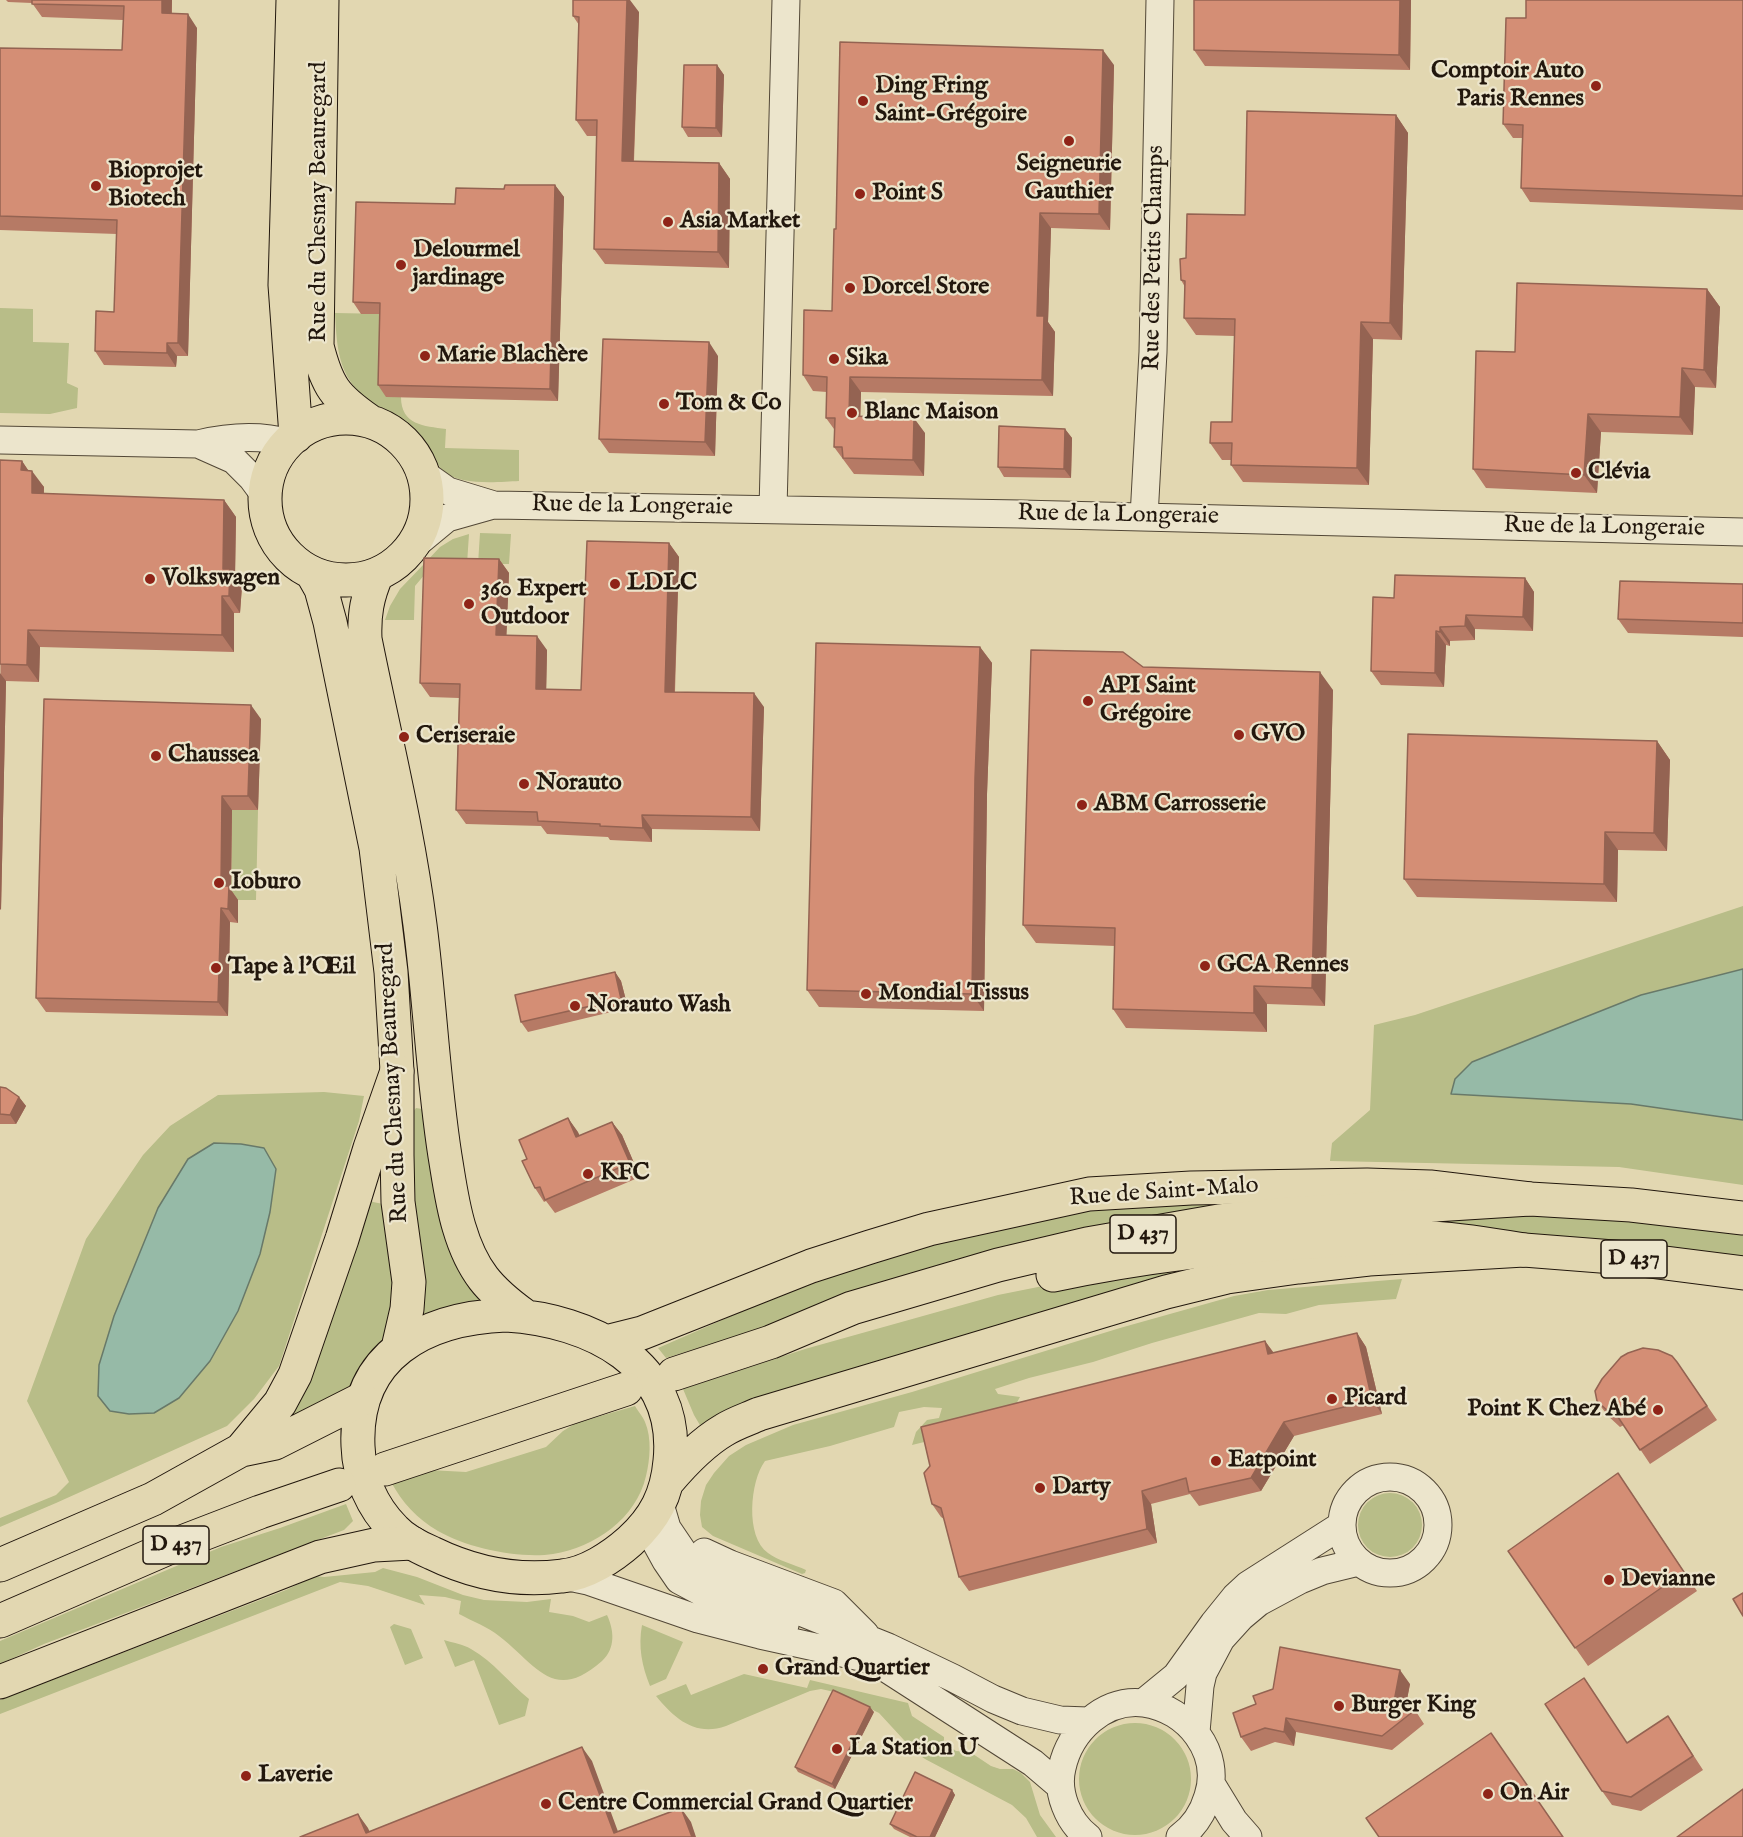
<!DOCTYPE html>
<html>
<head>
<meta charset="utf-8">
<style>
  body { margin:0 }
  canvas { display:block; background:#e2d7b1 }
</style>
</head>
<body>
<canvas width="1743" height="1837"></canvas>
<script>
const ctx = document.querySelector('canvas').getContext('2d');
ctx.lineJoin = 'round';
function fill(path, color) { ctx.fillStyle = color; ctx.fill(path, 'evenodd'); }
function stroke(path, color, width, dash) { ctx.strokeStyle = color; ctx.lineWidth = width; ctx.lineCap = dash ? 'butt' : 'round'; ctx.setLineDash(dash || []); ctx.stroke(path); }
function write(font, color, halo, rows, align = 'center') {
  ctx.font = font + ' "IM FELL English",serif'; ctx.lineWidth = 4.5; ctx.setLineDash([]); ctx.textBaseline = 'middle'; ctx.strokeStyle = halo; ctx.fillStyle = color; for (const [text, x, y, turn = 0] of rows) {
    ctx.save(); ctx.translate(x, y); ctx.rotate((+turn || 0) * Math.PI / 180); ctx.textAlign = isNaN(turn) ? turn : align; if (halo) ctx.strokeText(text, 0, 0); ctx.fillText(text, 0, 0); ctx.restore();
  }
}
const green = new Path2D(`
  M0,308L33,309V342L69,343L67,383L78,388L77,408L50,414L0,413Z
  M335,313L388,314L401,397C401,425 424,426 446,429L445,448L519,450V481C499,482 459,486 443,471C433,460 428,444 417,433C405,421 389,414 375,405C339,381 337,353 335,313Z
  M480,533L511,534L509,564H478Z
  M469,534L467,564L431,567L415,586L414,620H385L390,606L400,589L424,564L440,547L453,539Z
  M232,810H258L256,900H231Z
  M1743,906V969L1641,995L1452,1094L1631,1104L1743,1120V1185L1619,1167L1330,1161L1332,1143L1370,1110L1374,1025L1415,1015Z
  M324,1092L364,1096L359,1121L279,1366L254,1399L227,1426L56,1503L0,1527V1518L56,1495L69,1482L27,1401L86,1239L143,1155L170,1126L218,1095ZM214,1143L241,1144L264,1148L276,1169L270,1212L260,1254L98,1396L99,1365L114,1316Z
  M416,1108L422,1109L425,1112L485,1303L422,1320L425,1290L423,1269L415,1221L413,1112Z
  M1367,1195L773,1325L666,1358L658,1348L823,1276L922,1245L1126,1203Z
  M367,1197L373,1202L383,1204L395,1292L386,1333L378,1351L345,1393L274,1426Z
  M1529,1215L1641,1222L1743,1235V1259L1235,1239L1183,1235Z
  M1238,1256L704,1432L694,1415L683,1389L805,1349L998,1295L1093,1276Z
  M1402,1279L1396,1299L1319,1305L1286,1314L1259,1313L1152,1343L1093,1362L1029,1378L995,1389L998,1394L1020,1397L1006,1422L912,1445L916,1432L927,1420L939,1418L942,1408L924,1407L899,1412L894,1427L830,1446L765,1461C750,1481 745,1537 768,1553C777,1560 795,1565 806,1570L805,1573L802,1574L713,1536L702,1527L700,1515L701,1501L706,1485L714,1473L729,1456L746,1445L793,1425L912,1392L1120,1328L1234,1296L1268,1290Z
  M635,1406C638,1411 643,1417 645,1422C652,1438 650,1460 646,1476C636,1519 595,1547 553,1554C520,1559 467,1548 438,1531C417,1519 402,1502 391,1482L429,1470L466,1472L546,1447L563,1431L576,1423Z
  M1358 1525a32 32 0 1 1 64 0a32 32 0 1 1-64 0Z
  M346,1504L353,1521L344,1530L44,1644L0,1664V1641L221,1547L280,1528Z
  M383,1568L417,1577L463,1595L484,1600L527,1602L551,1599L549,1612L573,1616L589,1622L607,1615C614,1630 616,1648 602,1661C553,1704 537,1665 499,1636C488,1627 472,1621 459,1614L461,1601L445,1597L419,1595L425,1605L368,1586L340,1582L0,1714V1700L286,1590L315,1576L324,1577L375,1572Z
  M394,1624L411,1629L423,1658L405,1665L390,1627Z
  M642,1625L683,1642L666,1679L650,1686C642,1666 638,1647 642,1625Z
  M444,1640C453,1643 463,1644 471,1649C494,1662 509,1683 529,1699L525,1716L499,1725L474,1660L455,1667Z
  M744,1674L807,1688L810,1680L908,1703L912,1716L944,1737V1742L956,1751L970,1752L991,1766L1000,1769H1013L1021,1773L1030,1782L1040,1815L1056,1837H1037L1026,1818L1012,1805L925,1759L915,1752L879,1713L839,1693L821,1689L810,1691L726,1726C695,1737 674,1718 656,1696L686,1684L691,1695Z
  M1079 1779a56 56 0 1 1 112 0a56 56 0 1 1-112 0Z`);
const water = new Path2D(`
  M1743,969V1120L1631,1104L1451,1094L1455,1079L1472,1062L1641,995Z
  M214,1143L241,1144L264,1148L276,1169L270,1212L260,1254L238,1311L210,1361L179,1398L154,1413L129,1414L110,1411L98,1396L99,1365L114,1316L158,1208L188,1159Z`);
const minor = new Path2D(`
  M0,440L198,444C228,437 258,434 288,443
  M198,444L234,460L252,478L266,497
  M424,474L448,491L494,505L1021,514L1743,532
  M773,509L786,0
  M1144,517L1153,352L1160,0
  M412,547L447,518L493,505
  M1342 1525a48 48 0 1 1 96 0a48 48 0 1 1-96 0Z
  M660,1504L667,1528L692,1565L723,1581L888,1647L953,1678L993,1699L1022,1711L1060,1720L1088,1721
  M658,1522L655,1541L666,1561L679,1580L726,1605L785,1625
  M704,1552L730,1564L834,1603L865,1634
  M564,1576L588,1581L698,1619L760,1635L865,1658L887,1669L1033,1763L1060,1786
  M1143,1703L1176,1676L1214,1623L1235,1597L1248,1585L1342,1525
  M1196,1732L1200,1686L1203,1673L1221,1639L1241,1617L1259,1602L1300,1580L1322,1571L1359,1562
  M1212,1785L1234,1821L1248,1837
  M1088,1837C1068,1822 1056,1792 1062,1768C1070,1731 1104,1698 1144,1703C1188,1709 1222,1753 1208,1796C1203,1813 1195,1826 1180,1837`);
const major = new Path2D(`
  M293,0L285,285L296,436
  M322,0L317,346C327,386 335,397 368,420
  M265 499a81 81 0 1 1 162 0a81 81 0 1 1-162 0Z
  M312,573L321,589L330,622L376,848L391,972L397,1071V1155L398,1202L409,1282L407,1309L398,1348
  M377,574C367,597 364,614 365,639C384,734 408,829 420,925C430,1002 433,1079 445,1156C449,1180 452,1204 459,1227C472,1271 489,1290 525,1316
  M506,1315C590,1320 680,1363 670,1461C667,1495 655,1518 630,1541C612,1557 586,1574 562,1576C516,1582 473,1573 432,1553C418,1547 404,1540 394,1529C372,1507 359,1477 358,1446C354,1355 425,1318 506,1315Z
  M606,1342L642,1333L811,1266L870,1247L929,1229L1089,1194L1191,1188L1367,1185L1430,1187L1530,1199L1631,1205L1743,1218
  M668,1481C685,1461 702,1443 724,1430C735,1423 748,1419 759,1414L1166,1292L1227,1277L1298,1267L1369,1259L1524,1250L1626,1258L1743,1273`);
const highway = new Path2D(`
  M1053,1275C1144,1256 1236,1245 1328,1241C1363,1239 1399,1237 1433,1238C1464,1240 1494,1245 1524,1250
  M674,1374L771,1342L852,1308L998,1265L1087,1244L1219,1221L1290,1214L1530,1199
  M241,1450L280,1403L295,1375L342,1239L370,1148L397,1071
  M385,1469L626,1389
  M0,1565L153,1499L241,1450L275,1443L362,1399
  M0,1621L182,1542L260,1512L339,1485
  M0,1682L320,1557L374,1545L412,1543`);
const wall = new Path2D(`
  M6,0H172V13L197,28L188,356H177L176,367L104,365L95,351L114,312L117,234L0,230V48L122,50L123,20L42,17L32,3L8,2Z
  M1194,0H1411L1410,70L1205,66L1194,50Z
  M1743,0V210L1530,202L1521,188L1522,138H1513L1503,124L1526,18Z
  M639,12L634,161L719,163L730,179L729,268L605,264L594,249L597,136H587L576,120L579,25L573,16Z
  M717,65L724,75L722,137H688L682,127Z
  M1114,65L1110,230L1051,228L1048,322L1055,332L1053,396L861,392L860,416L925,433L924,476L854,474L834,447V429L826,418L827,392L813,391L803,375L832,311Z
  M1396,115L1408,133L1402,340L1373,339L1369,485L1243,482L1231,465V460H1222L1210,443L1232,422L1235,336L1196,335L1184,318L1185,287L1181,280L1245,215Z
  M555,185L564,197L558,401L386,397L378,385L380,314H361L353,302L455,204L504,189Z
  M1707,289L1720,307L1716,388L1695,387L1693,435L1601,432L1597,493L1486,488L1473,469Z
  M718,356L715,456L609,453L599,439Z
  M1065,429L1072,438L1071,478L1004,477L998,467Z
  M0,460L22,461L28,470L44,487V494L224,500L236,517L235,576L242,586L240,613H234V652L40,647L39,682L6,681L1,910Z
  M669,543L679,557L675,692L764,707L760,831L652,829V842L610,840L608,837L547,834L541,826L466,824L456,810L459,698L430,697L420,683L499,559L509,573L506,635L547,650L546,689L581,690Z
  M1525,578L1534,592L1533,631L1475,629V640L1450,641V646L1446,645L1444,687L1381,685L1371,671L1394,598Z
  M1743,584V637L1628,633L1618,619Z
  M980,647L992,663L987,794L984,1011L819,1007L807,990Z
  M1143,667L1333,690L1325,1006L1267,1004V1032L1126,1028L1113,1009L1115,946L1036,943L1023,925Z
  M261,719L258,810H232L231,890L238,900V923L230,922L228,1016L46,1012L36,998Z
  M1657,741L1670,760L1667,851L1618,850L1617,902L1417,897L1404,879Z
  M615,972L621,981L628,1008L528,1032L521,1022Z
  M0,1087L19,1097L26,1106L16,1124H0Z
  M568,1118L580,1136L612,1122L622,1135L640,1177L555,1213L546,1201L544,1202L535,1188L527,1159Z
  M1357,1333L1366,1347L1382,1414L1294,1436L1261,1491L1199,1506L1190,1494L1151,1504L1157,1543L969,1591L959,1577L944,1519L941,1517L932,1504L1265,1341L1274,1353Z
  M1677,1362L1717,1420L1650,1464L1624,1425L1620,1427L1607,1415L1597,1401Z
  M1631,1492L1697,1591L1588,1666L1508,1551Z
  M1584,1678L1627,1743L1668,1716L1703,1770L1641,1811L1612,1805L1602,1791Z
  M1410,1684L1405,1709L1415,1710L1424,1724L1392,1750L1296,1732L1294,1746L1275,1742L1251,1751L1241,1737L1256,1704Z
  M874,1712L835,1789L798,1772L795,1767Z
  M952,1790L955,1795L935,1837H910L894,1829L890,1824Z`);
const shadedWall = new Path2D(`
  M162,0H172L171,26L162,13Z
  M627,0H630L639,12L633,177L622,161Z
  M1400,0H1411L1410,70L1399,55Z
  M188,14L197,28L188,356L178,343Z
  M1103,50L1114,65L1110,230L1099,214Z
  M717,65L724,75L722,137L716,128Z
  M1396,115L1408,133L1402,340L1390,323Z
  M719,163L730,179L729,268L718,252Z
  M555,185L564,197L558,401L550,389Z
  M1040,213L1051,228L1048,322L1055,332L1053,396L1042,380L1037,316Z
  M1707,289L1720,307L1716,388L1704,370Z
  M1361,322L1373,339L1369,485L1357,468Z
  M709,342L718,356L715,456L705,442Z
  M167,343L177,356L176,367L167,353Z
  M1682,368L1695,387L1693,435L1680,417Z
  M850,377L861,392L860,431L849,416Z
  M1588,414L1601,432L1597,493L1584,475Z
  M914,418L925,433L924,476L913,460Z
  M1065,429L1072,438L1071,478L1064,469Z
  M22,461L32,476V471L44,487L43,510L32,493L21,470Z
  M224,500L236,517L235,576L242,586L240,613L229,596L223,569Z
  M669,543L679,557L674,705L665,692Z
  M499,559L509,573L506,649L496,635Z
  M1525,578L1534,592L1533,631L1523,617Z
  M222,596L234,613V652L222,635Z
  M1466,615L1475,629V640L1465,626Z
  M1440,627L1450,641V646L1440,632Z
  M28,630L40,647L39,682L27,665Z
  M1436,631L1446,645L1444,687L1435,673Z
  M537,636L547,650L546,703L536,689Z
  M980,647L992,663L987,794L984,1011L972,994L975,778Z
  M1320,672L1333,690L1325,1006L1312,988Z
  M0,673L6,681L1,910L0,909Z
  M754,693L764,707L760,831L751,817Z
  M251,705L261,719L258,810L248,796Z
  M1657,741L1670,760L1667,851L1654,833Z
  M222,796L232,810L231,890L238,900V923L228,909L221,886Z
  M642,815L652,829V842L643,828Z
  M1605,832L1618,850L1617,902L1604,884Z
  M221,908L230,922L228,1016L218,1002Z
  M615,972L621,981L628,1008L621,999Z
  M1254,986L1267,1004V1032L1254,1013Z
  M19,1097L26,1106L16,1124L10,1115Z
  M568,1118L578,1132L586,1151L576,1137Z
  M612,1122L622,1135L640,1177L630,1163Z
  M1357,1333L1366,1347L1382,1414L1372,1400Z
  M1265,1341L1275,1355L1268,1354Z
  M1284,1422L1294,1436L1261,1491L1251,1478Z
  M1142,1491L1151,1504L1157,1543L1147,1529Z
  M1400,1670L1410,1684L1403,1720L1393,1707Z
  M870,1707L874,1712L835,1789L832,1784Z
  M1286,1718L1296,1732L1294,1746L1284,1732Z
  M582,1747L592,1761L620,1837L614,1833Z
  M952,1790L955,1795L935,1837H930Z
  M681,1808L691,1822L696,1837H692Z
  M358,1814L368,1828L372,1837L366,1833Z`);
const building = new Path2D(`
  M32,0H162V13L188,14L178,343H167V353L95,351L96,311L114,312L117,220L0,216V48L122,50L124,6L32,4Z
  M573,0H627L622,161L719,163L718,252L594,249L597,120H576L579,17L573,16Z
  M1194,0H1400L1399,55L1194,50Z
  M1526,0H1743V196L1521,188L1523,125L1503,124L1506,18H1526Z
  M840,42L1103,50L1099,214L1040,213L1037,316H1044L1042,380L850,377L849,416L914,418L913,460L843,458L842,447H834L835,418H826L827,377L803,375L804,310L832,311L834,229H836Z
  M684,65H717L716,128L682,127Z
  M1247,111L1396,115L1390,323L1361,322L1357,468L1231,465L1232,443H1210L1211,422H1232L1235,319L1184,318L1185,281L1181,280L1180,259L1186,258L1187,214L1245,215Z
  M505,185H555L550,389L378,385L380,303L353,302L356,202L455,204L456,188L504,189Z
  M1517,283L1707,289L1704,370L1682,368L1680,417L1588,414L1584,475L1473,469L1476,351L1515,352Z
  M603,339L709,342L705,442L599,439Z
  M999,426L1065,429L1064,469L998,467Z
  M0,460L22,461L21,470L32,471V493L224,500L223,569H230L229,596H222V635L28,630L27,665L0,664Z
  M587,541L669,543L665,692L754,693L751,817L642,815L643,828L600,826V824L538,821L537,812L456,810L460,684L420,683L424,558L499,559L496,635L537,636L536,689L581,690Z
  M1395,575L1525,578L1523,617L1466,615L1465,626L1440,627V632L1436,631L1435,673L1371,671L1373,597L1394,598Z
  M1620,581L1743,584V623L1618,619Z
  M816,643L980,647L975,778L972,994L807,990Z
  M1031,650L1123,652L1143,667L1320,672L1312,988L1254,986V1013L1113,1009L1115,928L1023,925Z
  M44,699L251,705L248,796H222L221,886H229L228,909L221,908L218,1002L36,998Z
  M1408,734L1657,741L1654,833L1605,832L1604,884L1404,879Z
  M615,972L621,999L521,1022L515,995Z
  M0,1087L6,1088L19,1097L10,1115L0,1114Z
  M568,1118L576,1137L612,1122L630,1163L545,1200L540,1187L535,1188L522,1161L527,1159L519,1140Z
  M1357,1333L1372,1400L1284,1422L1251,1478L1189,1492L1186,1478L1142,1491L1147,1529L959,1577L941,1508L932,1504L924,1473L930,1466L921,1427L1265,1341L1268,1354Z
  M1643,1348L1658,1350L1672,1356L1677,1362L1707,1406L1640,1450L1614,1411L1610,1413L1597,1401L1595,1391L1602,1379L1621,1357L1628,1353Z
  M1618,1473L1684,1572L1575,1648L1508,1551Z
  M1743,1593V1616L1733,1599Z
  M1280,1647L1400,1670L1393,1707L1415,1710L1382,1736L1286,1718L1284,1732L1265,1728L1241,1737L1233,1713L1256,1704L1253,1696L1273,1689Z
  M1584,1678L1627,1743L1668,1716L1693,1756L1631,1797L1602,1791L1545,1704Z
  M833,1690L870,1707L832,1784L795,1767Z
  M1491,1733L1563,1837H1379L1366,1818Z
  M582,1747L614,1833L681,1808L692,1837H300L358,1814L366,1833Z
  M915,1772L952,1790L930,1837H917L890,1824Z
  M1743,1789V1837H1677Z`);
const markers = [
  [1596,86,6,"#8f2418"],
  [863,101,6,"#8f2418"],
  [1069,141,6,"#8f2418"],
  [96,186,6,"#8f2418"],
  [860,194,6,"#8f2418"],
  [668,222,6,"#8f2418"],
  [401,265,6,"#8f2418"],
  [850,288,6,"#8f2418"],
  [425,356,6,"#8f2418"],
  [834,359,6,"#8f2418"],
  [664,404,6,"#8f2418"],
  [852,413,6,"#8f2418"],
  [1576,473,6,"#8f2418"],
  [150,579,6,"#8f2418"],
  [615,584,6,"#8f2418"],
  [469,604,6,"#8f2418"],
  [1088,701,6,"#8f2418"],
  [1239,735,6,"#8f2418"],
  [404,737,6,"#8f2418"],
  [156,756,6,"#8f2418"],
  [524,784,6,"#8f2418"],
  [1082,805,6,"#8f2418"],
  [219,883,6,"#8f2418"],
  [1205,966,6,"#8f2418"],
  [216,968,6,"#8f2418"],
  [866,994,6,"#8f2418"],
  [575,1006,6,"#8f2418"],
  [588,1174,6,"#8f2418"],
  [1332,1399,6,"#8f2418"],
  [1658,1410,6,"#8f2418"],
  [1216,1461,6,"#8f2418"],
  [1040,1488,6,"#8f2418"],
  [1609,1580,6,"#8f2418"],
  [763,1669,6,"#8f2418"],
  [1339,1706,6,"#8f2418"],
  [837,1749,6,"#8f2418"],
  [246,1776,6,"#8f2418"],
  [1488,1794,6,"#8f2418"],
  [546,1804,6,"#8f2418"]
];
const shields = [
  [1143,1234,66],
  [1634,1259,66],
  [176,1545,66]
];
const shieldNames = [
  ["D 437",1143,1234],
  ["D 437",1634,1259],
  ["D 437",176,1545]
];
const poiNames = [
  ["Comptoir Auto",1584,72,"right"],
  ["Paris Rennes",1584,100,"right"],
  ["Ding Fring",875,87],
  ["Saint-Grégoire",875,115],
  ["Seigneurie",1069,165,"center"],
  ["Gauthier",1069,193,"center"],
  ["Bioprojet",108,172],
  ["Biotech",108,200],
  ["Point S",872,194],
  ["Asia Market",680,222],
  ["Delourmel",413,251],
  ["jardinage",413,279],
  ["Dorcel Store",862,288],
  ["Marie Blachère",437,356],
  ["Sika",846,359],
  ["Tom & Co",676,404],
  ["Blanc Maison",864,413],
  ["Clévia",1588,473],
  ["Volkswagen",162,579],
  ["LDLC",627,584],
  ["360 Expert",481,590],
  ["Outdoor",481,618],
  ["API Saint",1100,687],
  ["Grégoire",1100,715],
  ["GVO",1251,735],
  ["Ceriseraie",416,737],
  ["Chaussea",168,756],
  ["Norauto",536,784],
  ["ABM Carrosserie",1094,805],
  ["Ioburo",231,883],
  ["GCA Rennes",1217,966],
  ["Tape à l'Œil",228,968],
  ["Mondial Tissus",878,994],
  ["Norauto Wash",587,1006],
  ["KFC",600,1174],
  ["Picard",1344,1399],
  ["Point K Chez Abé",1646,1410,"right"],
  ["Eatpoint",1228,1461],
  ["Darty",1052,1488],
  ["Devianne",1621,1580],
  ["Grand Quartier",775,1669],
  ["Burger King",1351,1706],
  ["La Station U",849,1749],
  ["Laverie",258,1776],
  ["On Air",1500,1794],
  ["Centre Commercial Grand Quartier",558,1804]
];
const streetNames = [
  ["Rue du Chesnay Beauregard",320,202,-90],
  ["Rue des Petits Champs",1155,258,-89],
  ["Rue de la Longeraie",632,507,1],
  ["Rue de la Longeraie",1118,516,1],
  ["Rue de la Longeraie",1604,528,1],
  ["Rue du Chesnay Beauregard",394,1083,-93],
  ["Rue de Saint-Malo",1164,1193,-4]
];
fill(green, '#b8bd88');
fill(water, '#96baa7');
stroke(water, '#687969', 1.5);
stroke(minor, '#524736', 29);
stroke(major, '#22170d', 35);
stroke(highway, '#22170d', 35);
stroke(minor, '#ece5cc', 27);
stroke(major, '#e2d7b1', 33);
stroke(highway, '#e2d7b1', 33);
fill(wall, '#b67a65');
fill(shadedWall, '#946352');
fill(building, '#d48e75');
stroke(building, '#946352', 1.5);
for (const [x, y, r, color] of markers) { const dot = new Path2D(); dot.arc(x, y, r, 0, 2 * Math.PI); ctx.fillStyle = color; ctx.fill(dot); stroke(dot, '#ece5cc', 2); }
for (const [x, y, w] of shields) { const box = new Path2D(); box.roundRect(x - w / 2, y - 19, w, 38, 4.5); ctx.fillStyle = '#ece5cc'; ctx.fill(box); stroke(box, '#22170d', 1.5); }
write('bold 22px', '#22170d', null, shieldNames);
write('bold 24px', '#22170d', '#ece5cc', poiNames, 'left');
write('24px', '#22170d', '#ece5cc', streetNames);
</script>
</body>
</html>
